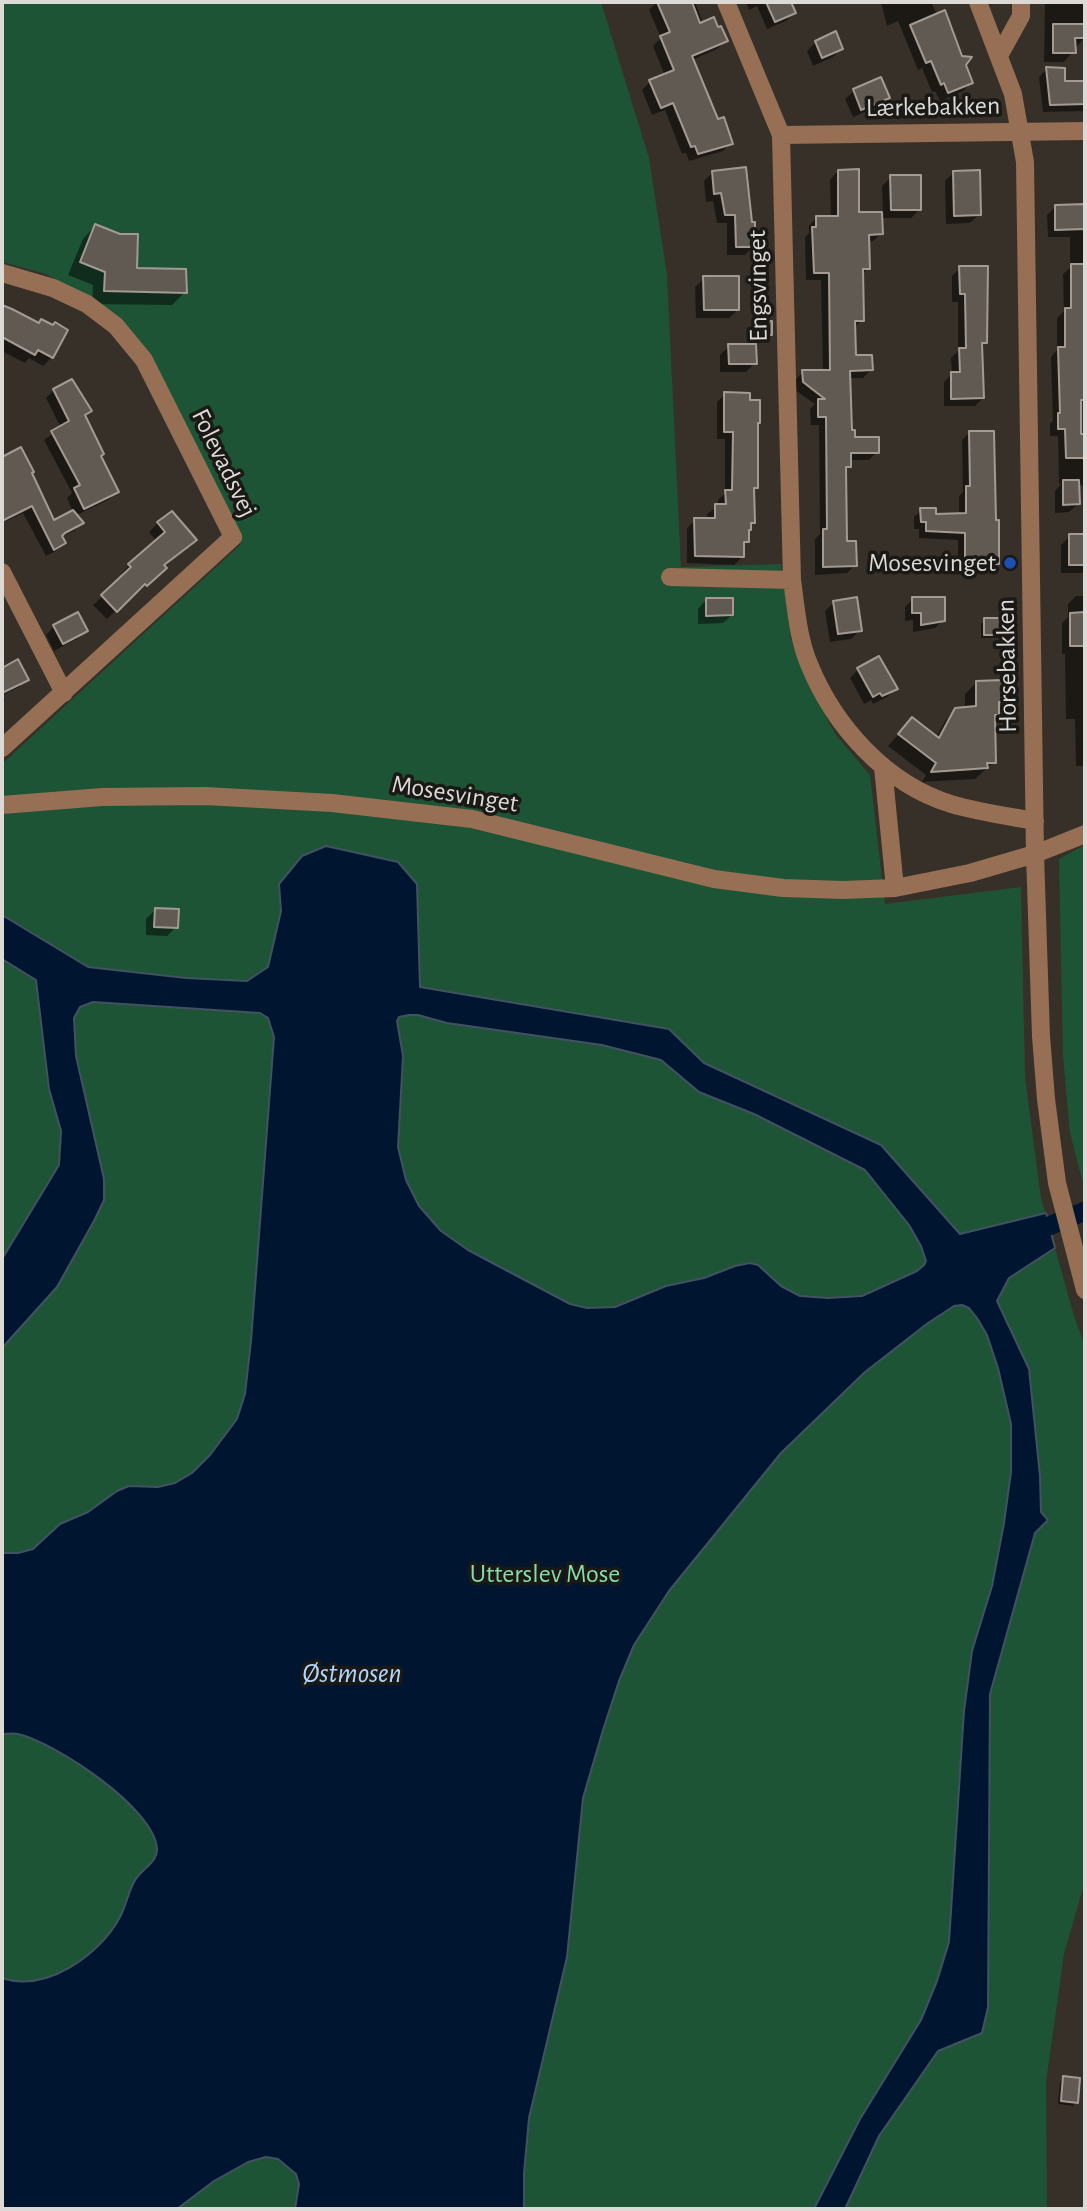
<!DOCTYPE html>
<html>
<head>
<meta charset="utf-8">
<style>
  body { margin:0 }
  #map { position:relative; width:1087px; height:2211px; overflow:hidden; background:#363029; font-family:"Alegreya Sans",sans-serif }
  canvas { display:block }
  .frame { position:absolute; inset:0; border:4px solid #dddad5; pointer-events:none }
</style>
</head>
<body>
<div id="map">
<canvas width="1087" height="2211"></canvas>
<div class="frame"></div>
</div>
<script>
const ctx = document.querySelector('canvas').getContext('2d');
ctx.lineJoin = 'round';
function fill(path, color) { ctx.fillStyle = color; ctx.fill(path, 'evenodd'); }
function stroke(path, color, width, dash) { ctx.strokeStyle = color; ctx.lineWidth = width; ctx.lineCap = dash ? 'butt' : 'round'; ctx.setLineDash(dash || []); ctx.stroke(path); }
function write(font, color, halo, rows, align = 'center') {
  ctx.font = font + ' "Alegreya Sans",sans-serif'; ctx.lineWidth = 7; ctx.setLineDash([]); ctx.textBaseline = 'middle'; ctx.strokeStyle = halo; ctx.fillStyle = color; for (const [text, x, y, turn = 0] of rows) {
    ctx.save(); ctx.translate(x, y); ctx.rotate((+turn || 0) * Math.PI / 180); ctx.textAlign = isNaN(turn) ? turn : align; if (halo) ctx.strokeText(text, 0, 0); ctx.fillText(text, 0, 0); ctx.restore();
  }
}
const green = new Path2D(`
  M2,2H601L649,158L667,275L681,567L781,564L791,639L811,690L836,735L870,775L885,904L1021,887L1025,1077L1041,1198L1074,1316L1085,1346V1881L1064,1954L1046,2082L1047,2209H2V764L240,545L144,348L85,296L46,274L2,262Z
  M1085,845V1191L1070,1133L1063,1056L1059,859Z`);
const water = new Path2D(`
  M326,846L398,862L417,884L420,987L669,1029L704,1063L881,1145L960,1234L1046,1213L1055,1248L1009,1278L997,1301L1029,1369L1040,1476L1041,1512L1048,1520L1035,1533L990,1694L988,2007L982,2033L938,2051L879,2136L845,2209H814L860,2119L921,2020L937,1981L949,1942L964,1711L972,1651L992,1586L1004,1523L1011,1472V1424L998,1368L987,1335L977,1318L969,1308L962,1305L954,1306L928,1323L865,1372L781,1453L669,1591L634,1645L619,1681L603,1730L583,1798L567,1957L529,2118L524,2173V2209H295L299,2184L296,2174L278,2159L266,2157L248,2162L214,2181L177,2209H2V1978C46,1993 100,1955 120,1917C126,1906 128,1893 134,1882C140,1869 157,1864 157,1849C155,1808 54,1742 18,1734C13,1733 7,1734 2,1734V1553H18L33,1549L60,1524L88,1512L117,1491L129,1486L158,1487L175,1483L192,1473L210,1455L237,1419L245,1394L251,1341L274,1037L268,1018L260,1013L93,1002L80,1007L74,1018L76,1056L104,1179V1200L94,1221L57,1287L2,1348V1259L59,1165L61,1131L49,1089L36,980L2,959V915L88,967L186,978L247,981L268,967L281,911L279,884L302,856ZM409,1015H418L447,1023L602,1045L661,1060L699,1092L754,1114L865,1170L909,1225L921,1246L926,1261L924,1265L917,1271L862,1296L828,1298L800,1296L781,1286L758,1265L750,1263L735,1266L704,1278L666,1286L615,1307L587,1308L570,1304L468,1250L441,1231L419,1206L406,1180L398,1147L403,1056L397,1021L399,1017Z`);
const shadow = new Path2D(`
  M654,2H695L703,23L726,41L717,49L692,60L717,121L731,143L723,151L689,161L686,153L682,154L665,110L652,115L642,90L650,82L665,76L653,46L661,38L649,10L655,4Z
  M746,2H790L794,13L786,21L767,29L757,6L749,10Z
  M881,2H931L971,83L963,91L940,101L935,91L932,92L922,68L918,70L898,21L887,26Z
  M1045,2H1085V37L1064,62H1044Z
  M816,42L841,49L833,57L813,66L807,51Z
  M1047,69L1063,83H1085V111L1043,112L1039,77Z
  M880,80L888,98L879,106L853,117L845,99L854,91Z
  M838,171L858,214H883L882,186L891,177L920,209L911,218H881L882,233L873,241L868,242V268L862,275V320L853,329L854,357L871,370L863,378H849L850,431L854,439L877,452L869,460H849V466L844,472L845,543L855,565L847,573L815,575V539L820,534L819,425H811L810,409L815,404L795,390V380L803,372H823L821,280H806L805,237L809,233V226L817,217H831L830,180Z
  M954,172L979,215L970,223L946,224L945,181Z
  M712,173L753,246L745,255H727V223H717L713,201L706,202L704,181Z
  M1056,206H1085V399L1079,405V435H1085V486L1078,485V504L1069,512L1055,513V491L1061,484H1059L1058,436H1050V423L1053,421L1051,357L1057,350V318L1064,311L1063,274L1070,268V237H1048L1047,215Z
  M95,226L135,270L185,292L172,305L92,304L93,285L68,275L83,239Z
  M960,268L986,342L981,347L983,398L975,406H944V382L952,374L951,358L958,351V302H952V276Z
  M704,278L738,310L729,318H696L695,287Z
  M2,307L12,310L52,357L43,366L29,358L25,363L2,351Z
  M754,323L770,335L766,338L751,339L750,327Z
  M729,346L755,363L746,372H720V355Z
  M54,390L90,411L84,417L117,492L108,500L75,516L82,523L74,531L61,537L64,543L56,551L46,556L23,513L2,523V456L30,474L54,522L73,512L67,498L72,493L44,440L61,428L46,398Z
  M725,394L756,425L757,487L752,491L753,522L749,526L747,541L742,546V557L734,565L687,563V528L695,520H708L707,514L718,506V500L725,493V439H717V402Z
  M969,433L998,563L990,571H958V540L919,538V529H914V517L921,510L935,516L959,515V496L963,492L962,440Z
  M158,523L181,526L184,524L195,540L163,566L156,577L137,593L136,591L107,619L93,605L123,577L121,574L129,565L157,542L149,532Z
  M1070,536H1085V570L1082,573H1061V545Z
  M1076,596H1085V766H1076L1075,719H1066L1065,654H1062V623L1068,617V604Z
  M913,599L943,620L935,628L913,632V620L905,621V607Z
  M706,600L732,615L723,623L698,624V609Z
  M834,602L860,630L851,639L830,642L825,611Z
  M985,620L1001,634L998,638H981V624Z
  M54,626L86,630L77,639L54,651L46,635Z
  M18,662L26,680L19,687L3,695L5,700L2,703V670Z
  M858,670L896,688L887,697L873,704L871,700L864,704L850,678Z
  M977,682L1000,702L997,705V714L993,718L994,762L975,779L922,782L926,775L888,746L912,719L936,738L945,721L956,709L965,708V694Z
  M155,910L176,927L167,936L146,935V919Z
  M1064,2078L1076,2102L1073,2106L1058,2104L1060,2082Z`);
const canal = new Path2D(`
  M1049,1226L1085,1211`);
const building = new Path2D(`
  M657,2H692L700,23L714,17L718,27L721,26L728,41L692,56L718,119L724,117L733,144L698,154L695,146L691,147L673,103L661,108L649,80L674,70L660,36L670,32Z
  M766,2H791L796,13L775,22Z
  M945,10L962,56L972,57L966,65L973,83L948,93L944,83L941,85L931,61L926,63L910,25Z
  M1053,24H1085V38H1075L1076,53H1053Z
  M836,31L843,49L822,58L815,41Z
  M1046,67L1065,68V81H1085V104L1050,105Z
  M881,77L890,98L861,110L853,89Z
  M746,167L752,222H755V247H736L735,215H725L721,193L714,194L712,171Z
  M859,169V212H882L883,234L869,235L870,269H863L864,321H855L856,355H872L873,370L850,371L852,430H855V437H879V453H851V467H846L847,541H856L857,566L823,567V529H827L826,417H818V399H825L803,382L802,370H830L829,273H814L812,227H816V216H838V170Z
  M980,170L981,215L954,216L953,171Z
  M890,175H921V210H891Z
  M1085,204V229L1055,230V205Z
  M95,224L120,234H138L137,268L186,269L187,293L104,291L105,272L80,262Z
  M1071,264H1085V400H1081V434H1085V458H1066L1065,429H1058V413H1060L1058,347H1065V308H1071Z
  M959,266H988L987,343H982L984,398L951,399V372H960L959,348H966L965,294H960Z
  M703,276H739V310H704Z
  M2,305L12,309L39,323L41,319L53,325L55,322L68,330L53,358L38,350L35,355L2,337Z
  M753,321H772V335H754Z
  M728,344H756L757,364H729Z
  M72,379L92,411L85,415L104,454L101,456L119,492L84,509L74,488L80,485L51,431L69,421L53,389Z
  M724,392L750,393V400H760V423H758V488H754L755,523H751V530H749V542H744V557L695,556L694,518H715V504H726L725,490H732L733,432H724Z
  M969,431H994L996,520H999V564H965V533L926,531V522H921L920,508H936V514L966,513V486H970Z
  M21,447L34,472L32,473L54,520L73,510L84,523L65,533L62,536L66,543L54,550L32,506L2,521V457Z
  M1063,480H1079L1080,504L1063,505Z
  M172,511L197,540L164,565L167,568L147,586L145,584L117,612L101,595L131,567L128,564L165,532L157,522Z
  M1069,534H1085V565H1069Z
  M857,597L862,631L838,634L833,601Z
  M912,597H945V621L921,625V613H912Z
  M706,598H733V615L706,616Z
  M78,612L88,631L63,644L53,625Z
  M1085,612V646H1070V613Z
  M984,618H1003V635H984Z
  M879,656L898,689L882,696L880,693L873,697L857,668Z
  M18,659L29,680L2,693V668Z
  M1002,680V702H999V715H995L996,763H987L988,768L931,772L936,763L898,734L912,717L939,738L955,708L976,706V681Z
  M155,908L179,909L178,928L154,927Z
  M1063,2076L1080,2078L1078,2103L1061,2101Z`);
const minor = new Path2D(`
  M726,2L781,135L792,580C796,608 798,638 809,664C834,726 886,784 951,804C978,812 1007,816 1035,821
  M978,2L1013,94L1025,162L1035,854L1041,1036L1046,1099L1057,1183L1085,1290
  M1000,54L1021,16V2
  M781,135L1085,131
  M2,273L53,288L87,304L116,326L144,360L233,537L2,748
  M2,572L64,693
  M670,577L792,580
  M883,767L895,888
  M2,805L102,797L205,796L332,803L472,819L714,879L783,888L843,890L895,888L970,873L1035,854L1085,834`);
const markers = [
  [1010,563,7,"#1a4fb4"]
];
const streetNames = [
  ["Lærkebakken",933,107,-1],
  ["Engsvinget",758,286,-91],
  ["Folevadsvej",224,463,64],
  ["Horsebakken",1007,666,-91],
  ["Mosesvinget",455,794,9]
];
const poiNames = [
  ["Mosesvinget",996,563]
];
const parkNames = [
  ["Utterslev Mose",545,1574]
];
const waterNames = [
  ["Østmosen",352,1674]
];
fill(green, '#1d5436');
fill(water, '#001630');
stroke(water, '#425162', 2);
fill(shadow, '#0007');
stroke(canal, '#001630', 19);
fill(building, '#615a53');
stroke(building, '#a29a93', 2);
stroke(minor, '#966f54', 18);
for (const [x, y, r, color] of markers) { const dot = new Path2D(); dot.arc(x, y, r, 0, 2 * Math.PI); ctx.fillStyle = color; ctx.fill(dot); stroke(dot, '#1b1916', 2.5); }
write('26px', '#dddad5', '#1b1916', streetNames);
write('26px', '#dddad5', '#1b1916', poiNames, 'right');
write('26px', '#88dca9', '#1b1916', parkNames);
write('italic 28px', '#b1d5fb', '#1b1916', waterNames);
</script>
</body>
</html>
